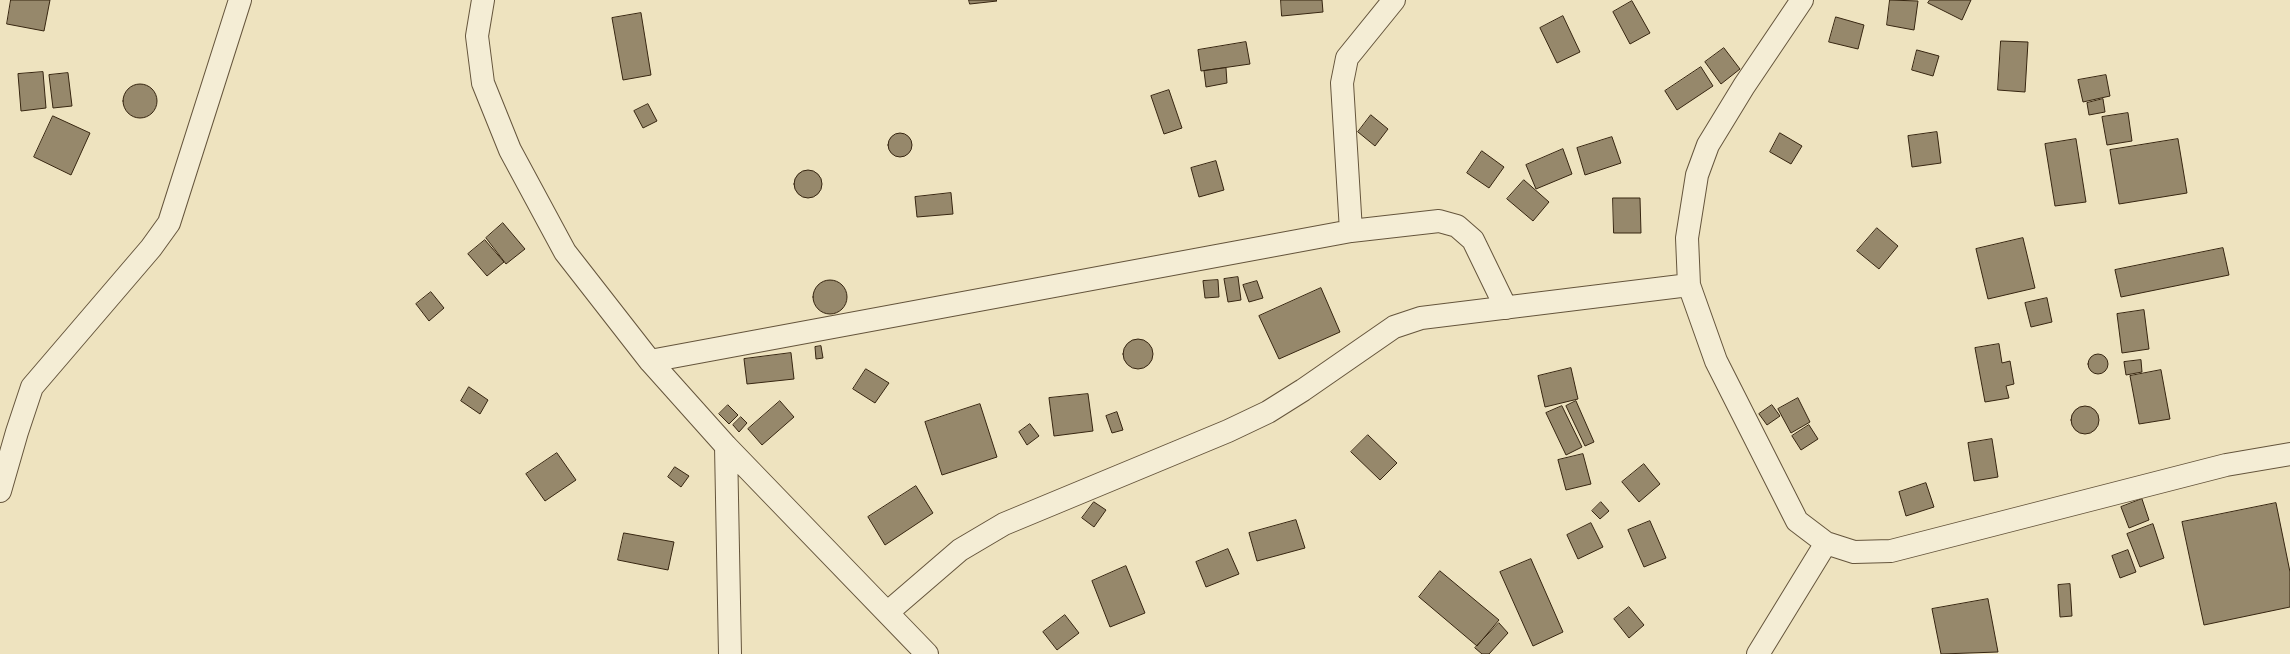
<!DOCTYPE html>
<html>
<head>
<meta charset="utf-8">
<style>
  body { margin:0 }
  canvas { display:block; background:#eee3bf }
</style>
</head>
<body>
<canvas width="2290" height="654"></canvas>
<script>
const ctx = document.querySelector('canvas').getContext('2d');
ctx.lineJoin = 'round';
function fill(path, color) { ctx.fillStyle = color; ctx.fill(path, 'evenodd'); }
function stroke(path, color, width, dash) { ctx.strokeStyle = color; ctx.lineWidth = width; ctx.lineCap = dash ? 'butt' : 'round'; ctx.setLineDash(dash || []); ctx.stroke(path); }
const building = new Path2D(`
  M11,0H50L44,31L7,24Z
  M969,0H996L997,1L970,4Z
  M1281,0H1322L1323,12L1282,16Z
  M1890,0L1918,1L1914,30L1887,25Z
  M1930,0H1971L1962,20L1928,3Z
  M1632,1L1650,33L1630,44L1613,12Z
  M641,13L651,75L623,80L612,18Z
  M1563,16L1580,52L1557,63L1540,28Z
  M1836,17L1864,25L1858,49L1829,42Z
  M2001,41L2028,42L2025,92L1998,90Z
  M1246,42L1250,64L1201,71L1198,50Z
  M1724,48L1740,69L1721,84L1705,62Z
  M1917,50L1939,56L1933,76L1912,70Z
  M1701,67L1713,86L1677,110L1665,91Z
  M1226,68L1227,83L1206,87L1204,71Z
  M43,72L46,108L21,111L18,74Z
  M68,73L72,106L53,108L49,75Z
  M2106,75L2110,96L2083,102L2078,80Z
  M123 101a17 17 0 1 1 34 0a17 17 0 1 1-34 0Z
  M1169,90L1182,128L1164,134L1151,96Z
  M2103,99L2105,112L2089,115L2087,103Z
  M648,104L657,121L643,128L634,111Z
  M2128,113L2132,141L2107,145L2102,117Z
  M1371,115L1388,129L1375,146L1358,132Z
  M53,116L90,133L71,175L34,157Z
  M1937,132L1941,163L1912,167L1908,136Z
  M1780,133L1802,146L1791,164L1770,152Z
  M888 145a12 12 0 1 1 24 0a12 12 0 1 1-24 0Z
  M1612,137L1621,163L1585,175L1577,148Z
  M2076,139L2086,202L2055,206L2045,144Z
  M2178,139L2187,193L2119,204L2110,150Z
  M1563,149L1572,174L1536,189L1526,165Z
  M1482,151L1504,167L1489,188L1467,173Z
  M1216,161L1224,190L1199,197L1191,168Z
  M794 184a14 14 0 1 1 28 0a14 14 0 1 1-28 0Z
  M1524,180L1549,202L1533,221L1507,199Z
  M951,193L953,214L917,217L915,197Z
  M1613,198H1640L1641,233H1614Z
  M503,223L525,249L506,264L486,238Z
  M1877,228L1898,246L1879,269L1857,251Z
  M2023,238L2035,288L1988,299L1976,249Z
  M485,240L504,262L487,276L468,254Z
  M2223,248L2229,275L2121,297L2115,270Z
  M1238,277L1241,300L1228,302L1224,279Z
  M1218,280L1219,297L1205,298L1203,281Z
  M813 297a17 17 0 1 1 34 0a17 17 0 1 1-34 0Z
  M1257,281L1263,298L1249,302L1243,285Z
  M1321,288L1340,332L1279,359L1259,316Z
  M431,292L444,308L429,321L416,304Z
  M2047,298L2052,322L2031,327L2025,303Z
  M2144,310L2149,349L2122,353L2117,314Z
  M1123 354a15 15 0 1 1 30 0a15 15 0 1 1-30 0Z
  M1999,344L2002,363L2010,361L2014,384L2006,386L2009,398L1985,402L1975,348Z
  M821,346L823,358L816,359L815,347Z
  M791,353L794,379L747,384L744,359Z
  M2088 364a10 10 0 1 1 20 0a10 10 0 1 1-20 0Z
  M2141,360L2142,372L2126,375L2124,362Z
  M1571,368L1578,399L1545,407L1538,376Z
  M866,369L889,383L875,403L853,389Z
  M2161,370L2170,419L2139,424L2130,376Z
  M469,387L488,400L480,414L461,401Z
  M1088,394L1093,431L1054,436L1049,398Z
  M1798,398L1810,422L1791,433L1778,409Z
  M780,401L794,417L762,445L748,429Z
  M1576,401L1594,442L1585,446L1566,406Z
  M980,404L997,457L942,475L925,422Z
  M728,405L738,415L729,424L719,414Z
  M1772,405L1780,416L1767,425L1759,414Z
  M2071 420a14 14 0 1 1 28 0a14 14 0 1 1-28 0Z
  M1562,406L1582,447L1566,455L1546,413Z
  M1117,412L1123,430L1112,433L1106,416Z
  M741,417L747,423L739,432L733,425Z
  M1030,424L1039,436L1027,445L1019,432Z
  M1809,425L1818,439L1801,450L1792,436Z
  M1368,435L1397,463L1380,480L1351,452Z
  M1992,439L1998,477L1974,481L1968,443Z
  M557,453L576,480L545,501L526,474Z
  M1583,454L1591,484L1566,490L1558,460Z
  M1644,464L1660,484L1639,502L1622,482Z
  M675,467L689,476L681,487L668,477Z
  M1926,483L1934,507L1906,516L1899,492Z
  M916,486L933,513L885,545L868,517Z
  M2142,499L2149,520L2129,528L2121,507Z
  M1094,502L1106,510L1094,527L1082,518Z
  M1601,502L1609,511L1600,519L1592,511Z
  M2276,503L2290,572V607L2204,625L2182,522Z
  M1296,520L1305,548L1257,561L1249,533Z
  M1650,521L1666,558L1644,567L1628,530Z
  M1591,523L1603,547L1578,559L1567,535Z
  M2153,524L2164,558L2140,567L2127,534Z
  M624,533L674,542L668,570L618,560Z
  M1228,549L1239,574L1206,587L1196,562Z
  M2128,550L2136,572L2120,578L2112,556Z
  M1531,559L1563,632L1533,646L1500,572Z
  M1126,566L1145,613L1110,627L1092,581Z
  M1440,571L1499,620L1477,646L1419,597Z
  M2070,584L2072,616L2060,617L2058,585Z
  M1988,599L1998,652L1941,654L1932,609Z
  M1629,607L1644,625L1629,638L1614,619Z
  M1065,615L1079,633L1057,650L1043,632Z
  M1499,623L1508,633L1489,654H1482L1475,648Z`);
const street = new Path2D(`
  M483,0L477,36L483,83L510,150L565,252L650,361L726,446L927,654
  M1802,0L1744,86L1708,145L1697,175L1687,238L1689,285L1716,361L1797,521L1826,543L1854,552L1891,551L2226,465L2290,454
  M1351,231L1342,83L1347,58L1394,0
  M650,361L1351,231L1439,221L1457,226L1473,240L1506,308
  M726,446L730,654
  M0,491L17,432L32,387L151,248L169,223L240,0
  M888,612L960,550L1004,524L1228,431L1268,412L1303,390L1394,327L1421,318L1689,285
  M1758,654L1826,543`);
fill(building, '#96886b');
stroke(building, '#372611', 1);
stroke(street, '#65553c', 24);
stroke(street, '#f4edd5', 22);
</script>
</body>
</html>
